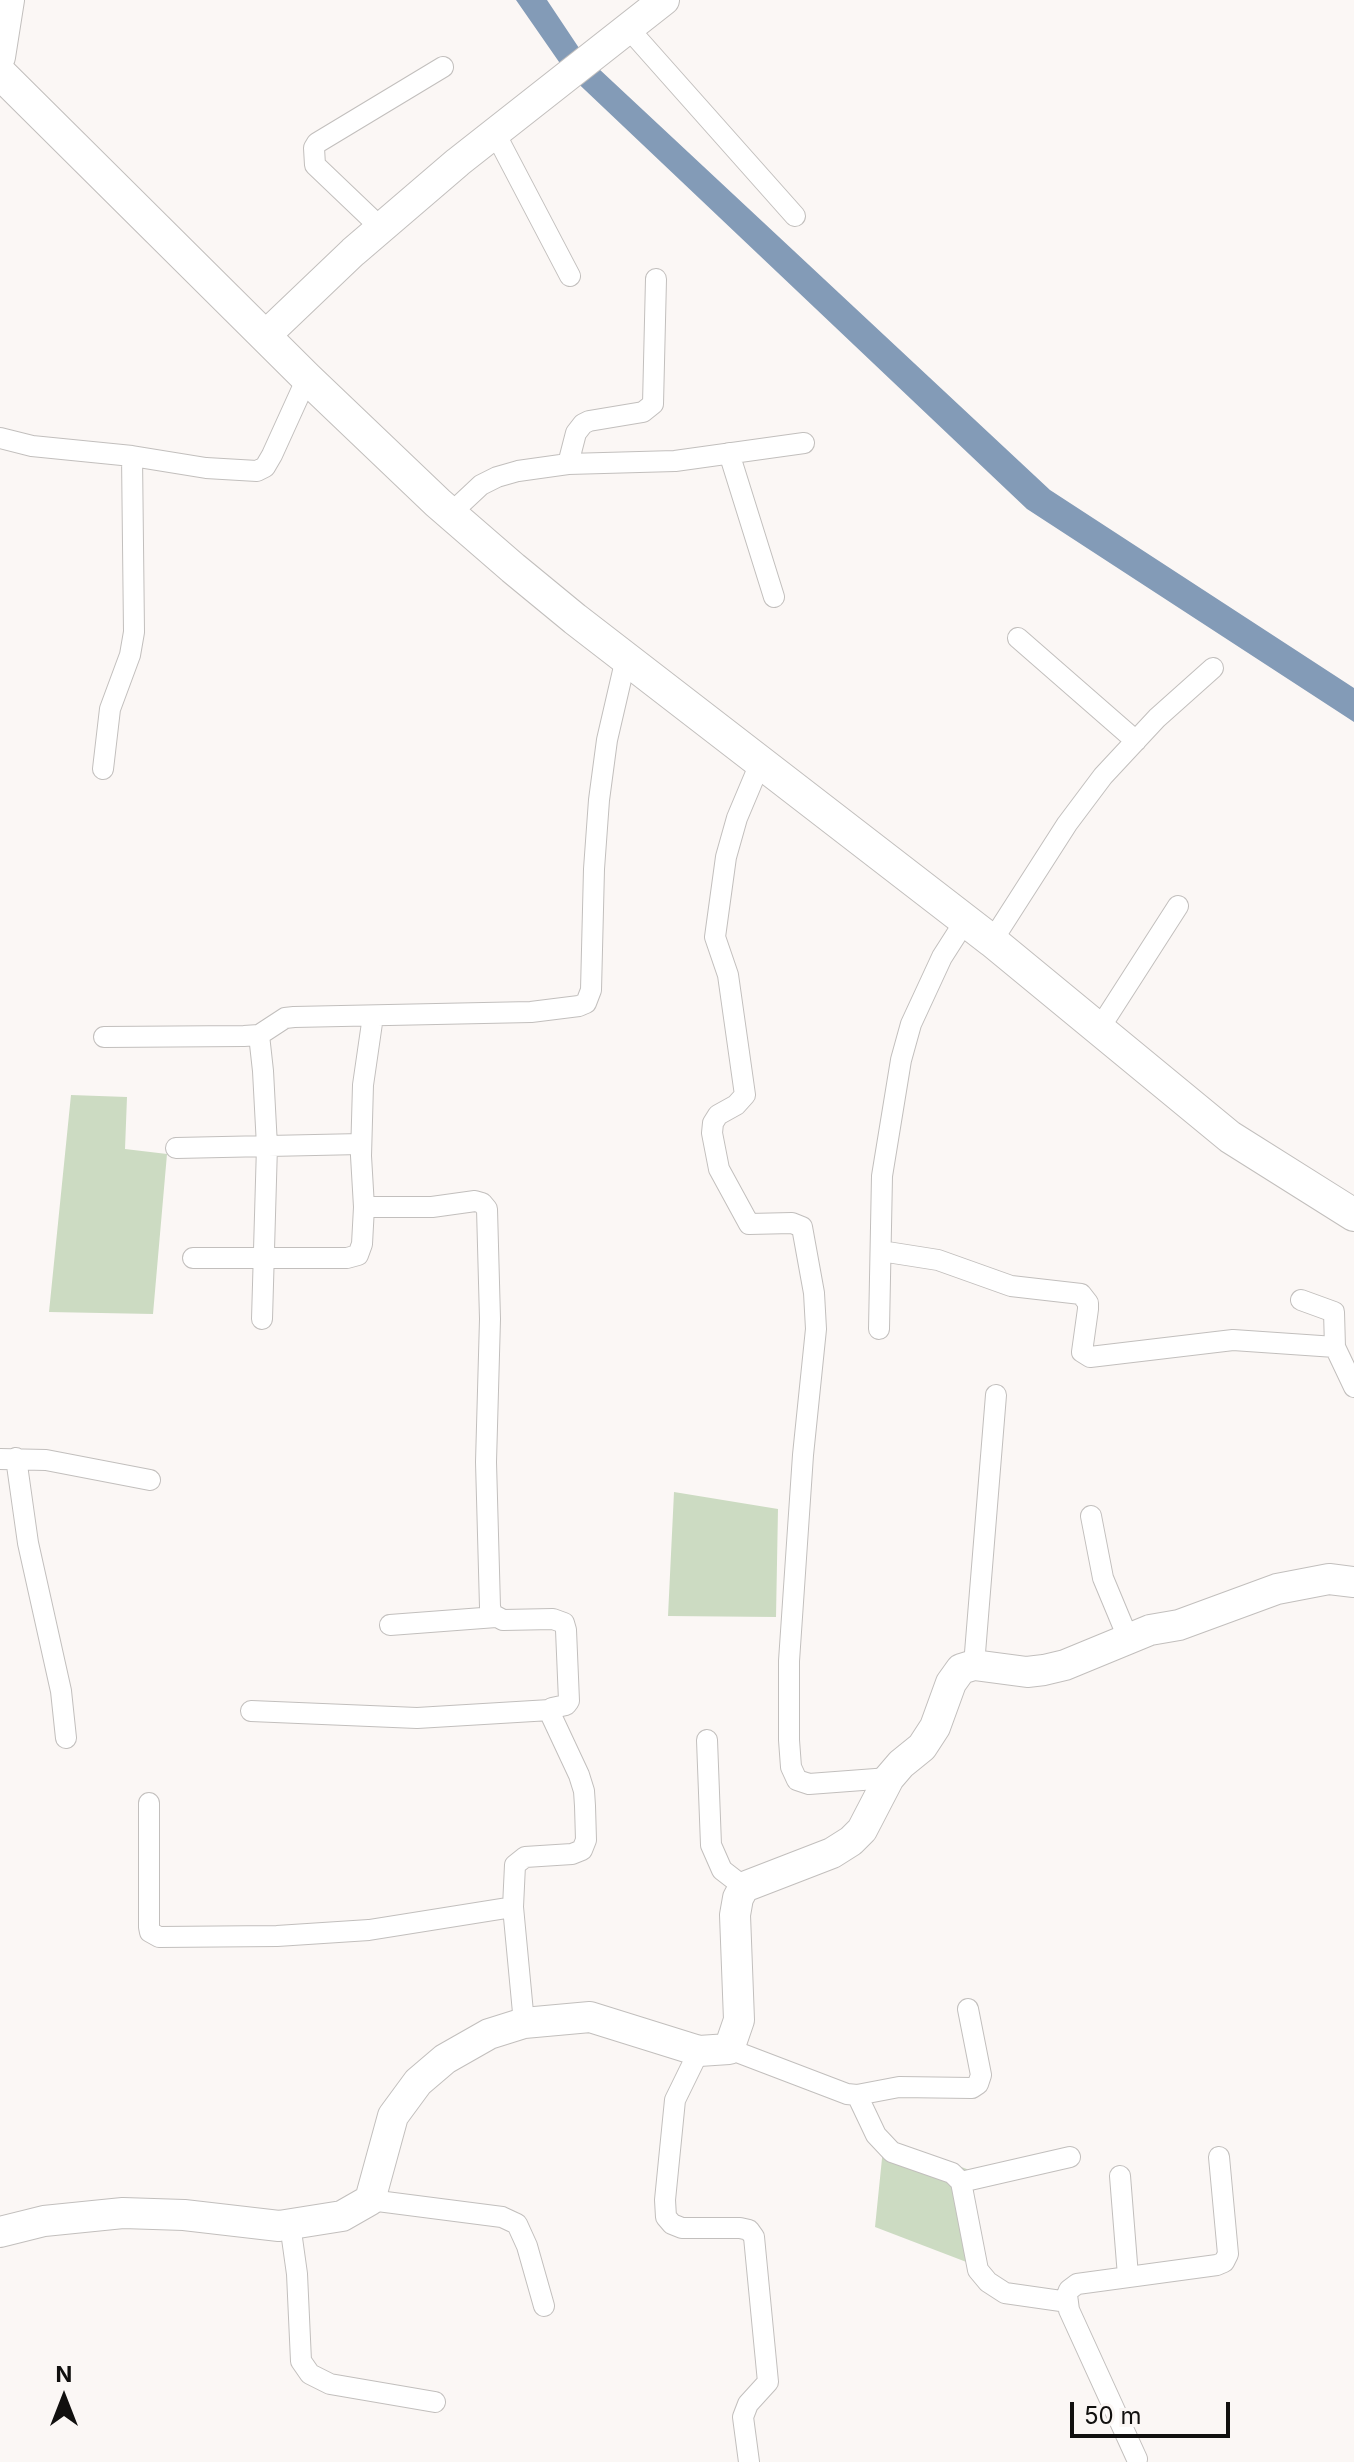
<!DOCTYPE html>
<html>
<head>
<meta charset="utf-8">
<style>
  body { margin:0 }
  #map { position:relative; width:1354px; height:2462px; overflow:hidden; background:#fbf7f5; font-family:Inter,sans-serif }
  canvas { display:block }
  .north { position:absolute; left:24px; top:2358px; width:80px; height:80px; -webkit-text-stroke:6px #fbf7f5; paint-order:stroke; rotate:0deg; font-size:22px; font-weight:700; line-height:32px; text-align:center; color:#11100f }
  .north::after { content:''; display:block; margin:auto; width:28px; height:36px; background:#11100f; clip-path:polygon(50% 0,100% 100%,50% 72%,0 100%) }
  .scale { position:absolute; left:1070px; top:2402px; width:160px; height:36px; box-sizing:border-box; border:4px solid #11100f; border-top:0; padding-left:10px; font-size:24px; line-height:28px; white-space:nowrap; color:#11100f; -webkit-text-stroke:6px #fbf7f5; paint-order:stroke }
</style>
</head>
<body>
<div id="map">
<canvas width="1354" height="2462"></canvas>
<div class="north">N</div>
<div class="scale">50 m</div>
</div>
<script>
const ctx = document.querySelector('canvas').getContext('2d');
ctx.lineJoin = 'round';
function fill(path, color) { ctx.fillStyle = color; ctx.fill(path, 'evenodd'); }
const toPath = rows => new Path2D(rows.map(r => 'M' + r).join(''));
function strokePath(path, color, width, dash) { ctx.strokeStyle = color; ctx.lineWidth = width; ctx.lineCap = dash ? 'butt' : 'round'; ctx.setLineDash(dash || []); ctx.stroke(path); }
fill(toPath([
  [71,1095,127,1097,125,1149,167,1154,153,1314,49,1312],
  [674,1492,778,1509,776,1617,668,1616],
  [884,2139,975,2172,969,2263,875,2227]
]), '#ccdbc2');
fill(toPath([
  [516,0,547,0,583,54,1050,490,1354,688,1354,722,1027,509,566,72]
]), '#839bb7');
const street = toPath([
  [628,28,795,216],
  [495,133,570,276],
  [381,228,315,165,314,148,317,143,443,67],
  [0,438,32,446,132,456,206,468,257,471,265,467,272,455,307,378],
  [729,453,774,597],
  [568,464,576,433,583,424,589,421,643,412,653,404,656,279],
  [450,514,481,485,497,477,518,471,568,464,675,461,804,443],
  [1018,638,1136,741],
  [761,761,737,818,726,857,715,937,728,975,745,1095,736,1105,718,1115,713,1123,712,1133,719,1169,749,1224,792,1223,802,1227,814,1293,816,1329,803,1455,789,1661,789,1740,791,1767,797,1780,809,1784,889,1778],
  [103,769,110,709,130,655,134,632,132,456],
  [992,941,1067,824,1103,776,1157,718,1213,668],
  [1099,1029,1178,906],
  [259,1035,263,1071,267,1146,262,1319],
  [104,1037,244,1036,259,1035,285,1018,294,1017,531,1012,579,1006,586,1003,591,990,594,869,599,800,607,740,626,658],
  [176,1148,361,1144],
  [364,1207,432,1207,475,1201,482,1203,487,1209,490,1319,486,1462,490,1607,492,1614,503,1620,553,1619,564,1623,566,1630,569,1701,566,1705,552,1708,550,1713,579,1775,584,1791,585,1806,586,1840,582,1850,572,1854,525,1857,515,1865,513,1907,524,2023],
  [881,1251,938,1260,1011,1286,1081,1294,1088,1303,1088,1309,1082,1352,1090,1357,1233,1340,1335,1347],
  [193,1258,347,1258,358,1255,362,1244,364,1207,361,1156,363,1085,373,1016],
  [1301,1300,1334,1312,1335,1347,1354,1387],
  [879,1329,882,1176,901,1060,911,1024,942,957,965,921],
  [16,1458,28,1543,61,1691,66,1738],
  [0,1459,46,1460,150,1480],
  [1091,1516,1103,1578,1128,1638],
  [390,1625,496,1617],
  [974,1665,996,1395],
  [251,1711,417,1718,550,1710],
  [707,1740,711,1845,722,1870,744,1887],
  [149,1803,149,1927,150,1932,159,1937,277,1936,369,1930,513,1907],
  [729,2049,847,2094,857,2095,899,2087,972,2088,978,2084,981,2075,968,2009],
  [699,2051,675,2100,665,2200,666,2217,672,2224,682,2228,740,2228,749,2230,754,2237,768,2382,748,2404,743,2417,749,2462],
  [857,2095,876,2135,892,2152,952,2173,961,2182,978,2270,988,2282,1005,2293,1068,2302],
  [1120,2176,1128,2276],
  [961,2182,1070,2157],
  [370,2200,502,2217,517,2224,527,2246,544,2306],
  [290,2224,297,2274,301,2361,310,2374,330,2384,435,2402],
  [1137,2459,1069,2310,1067,2295,1069,2290,1077,2284,1217,2265,1224,2262,1228,2254,1219,2157]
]);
const secondary = toPath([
  [0,57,9,0],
  [266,335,353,252,458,162,664,0],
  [0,2232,44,2221,123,2213,184,2215,279,2226,342,2216,370,2200,393,2116,418,2082,445,2059,489,2034,524,2023,590,2017,699,2051,729,2049,739,2020,735,1915,738,1898,744,1887,832,1853,851,1841,862,1830,889,1778,901,1764,922,1747,935,1727,951,1683,961,1669,974,1665,1027,1672,1044,1670,1065,1665,1150,1630,1179,1625,1277,1589,1329,1579,1354,1582]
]);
const primary = toPath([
  [0,73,307,378,438,503,513,568,575,619,992,941,1230,1137,1354,1215]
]);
strokePath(street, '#c2bfbd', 22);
strokePath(secondary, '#c2bfbd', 32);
strokePath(primary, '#c2bfbd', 34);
strokePath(street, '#fff', 20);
strokePath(secondary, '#fff', 30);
strokePath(primary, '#fff', 32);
</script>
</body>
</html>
